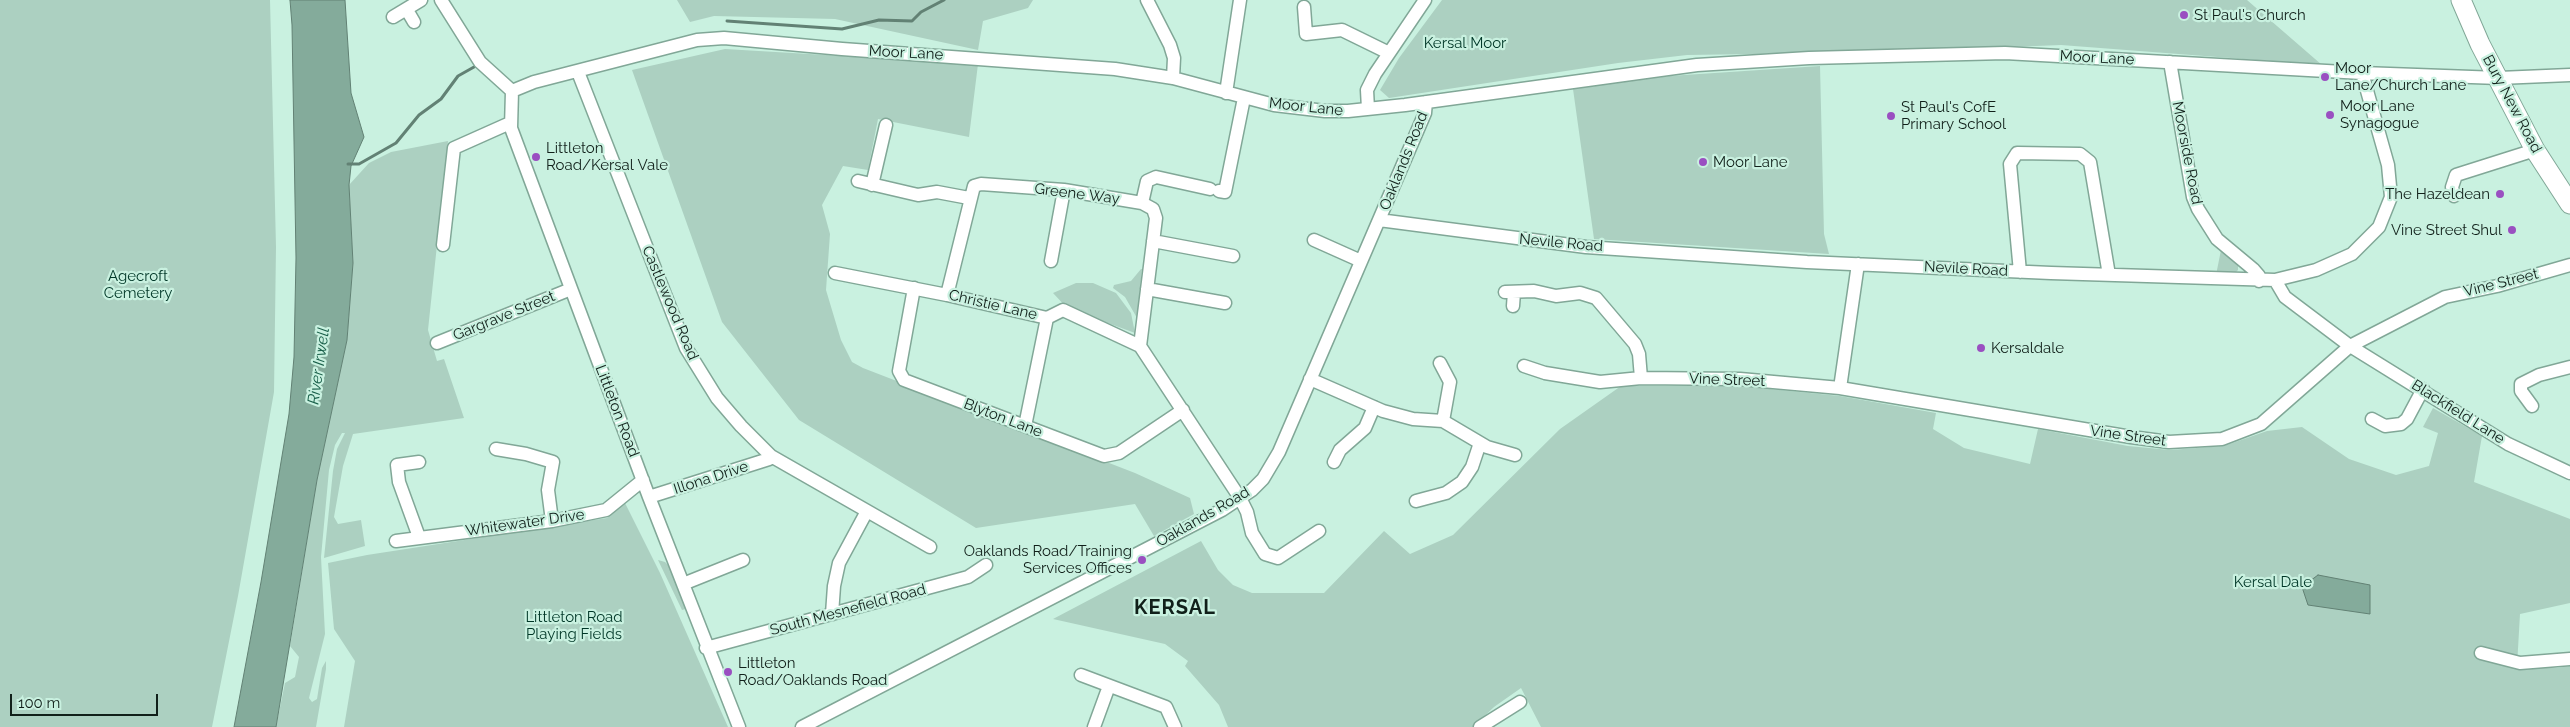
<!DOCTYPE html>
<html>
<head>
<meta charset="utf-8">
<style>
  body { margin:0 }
  #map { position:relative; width:2570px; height:727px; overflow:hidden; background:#c9f1e0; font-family:Raleway,sans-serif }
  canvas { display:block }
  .scale { position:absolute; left:10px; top:694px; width:148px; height:22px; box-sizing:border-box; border:2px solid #11201a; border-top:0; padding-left:6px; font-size:15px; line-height:18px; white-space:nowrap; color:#11201a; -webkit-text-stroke:4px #c9f1e0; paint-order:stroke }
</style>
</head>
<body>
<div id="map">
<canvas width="2570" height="727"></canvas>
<div class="scale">100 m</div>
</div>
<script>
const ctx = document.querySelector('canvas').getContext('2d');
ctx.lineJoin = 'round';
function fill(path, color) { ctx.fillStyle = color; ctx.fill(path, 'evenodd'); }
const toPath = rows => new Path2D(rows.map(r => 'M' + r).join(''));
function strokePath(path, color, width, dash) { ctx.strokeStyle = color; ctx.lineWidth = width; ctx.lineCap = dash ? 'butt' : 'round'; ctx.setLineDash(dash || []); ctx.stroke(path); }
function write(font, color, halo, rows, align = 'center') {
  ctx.font = font + ' Raleway,sans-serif'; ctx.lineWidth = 4.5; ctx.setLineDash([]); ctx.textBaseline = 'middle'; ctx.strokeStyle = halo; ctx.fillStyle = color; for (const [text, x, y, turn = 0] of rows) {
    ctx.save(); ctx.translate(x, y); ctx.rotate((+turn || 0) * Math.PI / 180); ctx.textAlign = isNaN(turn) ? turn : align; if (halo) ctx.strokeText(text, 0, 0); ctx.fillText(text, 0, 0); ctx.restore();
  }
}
fill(toPath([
  [0,0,270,0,276,247,274,392,238,596,212,727,0,727],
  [677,0,1033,0,1028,8,983,21,978,50,835,19,714,16,690,22],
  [1442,0,2247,0,2322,65,2061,45,1888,52,1687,55,1618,63,1389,98,1380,90,1399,58],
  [725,49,978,64,969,137,878,119,868,170,843,166,822,205,830,234,826,290,841,340,852,362,863,368,1135,473,1190,498,1194,514,1154,536,1135,504,976,528,799,420,722,322,632,70],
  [1820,66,1824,234,1829,254,1594,239,1573,89,1669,76],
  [448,141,428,330,437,361,444,359,464,418,353,434,343,466,334,517,338,524,361,520,365,546,324,558,333,471,337,449,345,433,342,433,335,445,329,470,321,557,325,634,309,698,312,702,317,699,322,668,326,661,326,669,316,727,276,727,285,683,295,677,299,657,290,646,317,480,347,340,353,263,349,185,369,163,391,152],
  [2221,250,2238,263,2238,270,2233,275,2216,275],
  [1141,269,1142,269,1137,318,1125,297,1113,288,1114,285,1131,281],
  [1076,283,1093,283,1116,293,1131,313,1135,333,1067,308,1053,293],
  [1621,386,1739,386,1840,396,1936,413,1933,429,1964,448,2030,464,2038,429,2128,446,2170,450,2224,446,2267,431,2302,427,2349,459,2396,475,2429,466,2438,433,2423,427,2433,408,2482,436,2474,482,2570,519,2570,603,2520,614,2517,666,2557,668,2570,666,2570,727,1541,727,1521,688,1494,707,1473,727,1228,727,1219,705,1185,666,1188,661,1165,644,1053,619,1201,541,1218,570,1233,585,1252,593,1324,593,1384,531,1410,554,1453,535,1560,429],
  [625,503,660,573,728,727,344,727,355,661,334,629,328,563,367,555,607,518],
  [658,560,665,562,669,566,686,609,682,610]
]), '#acd0c1');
const water = toPath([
  [290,0,345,0,351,93,364,137,351,166,349,185,353,263,347,340,317,480,276,727,234,727,261,582,289,414,294,357,296,258,292,25,290,0],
  [2318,575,2370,585,2370,614,2308,605,2302,587,2318,575]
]);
fill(water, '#84ab9b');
strokePath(water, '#628174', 1);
strokePath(toPath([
  [727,21,842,29,879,20,912,21,921,12,944,0],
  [348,164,359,164,396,143,419,115,441,99,458,76,474,67]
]), '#628174', 3);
const minor = toPath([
  [441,0,480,62,512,91],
  [1147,0,1170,45,1174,58,1173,78],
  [1304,7,1306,34,1342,30,1389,53],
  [407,10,414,22],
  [393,17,421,0],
  [2170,62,2193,197,2198,209,2217,239,2253,269,2259,276,2259,281],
  [578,72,686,348,717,398,741,426,771,456,930,547],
  [512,91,534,82,697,40,724,38,842,49,1115,69,1173,78,1274,105,1325,111,1348,111,1405,105,1697,65,1809,58,2005,53,2362,73,2499,78,2570,75],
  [512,91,511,128,649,497,739,727],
  [1226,93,1240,0],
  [1368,109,1367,90,1375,74,1425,0],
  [858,181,918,195,937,192,969,198],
  [872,185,886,125],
  [1219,191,1225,192,1244,98],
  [2454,196,2452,187,2456,175,2535,150],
  [1142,203,1147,181,1156,177,1210,189],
  [1379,220,1586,247,1807,262,2051,273,2275,280,2316,270,2352,254,2379,227,2391,197,2388,165,2362,73],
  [1314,240,1361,261],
  [1153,241,1233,256],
  [443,245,454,148,510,123],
  [1051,261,1064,190],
  [2020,272,2010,164,2017,153,2080,154,2090,162,2109,275],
  [835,273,947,295,1047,318,1063,310,1140,346,1240,498,1247,512,1252,533,1265,554,1278,558,1319,531],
  [2275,280,2285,297,2350,346,2508,444,2570,473],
  [914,288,899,371,904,380,1104,456,1119,453,1183,410],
  [1147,289,1225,303],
  [1505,292,1534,291,1556,296,1580,293,1596,298,1635,344,1639,354,1641,378],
  [947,295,974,186,981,184,1064,190,1142,203,1153,209,1156,218,1140,346],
  [1513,306,1514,292],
  [437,343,571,289],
  [1440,363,1450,382,1443,421],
  [1524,366,1545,373,1600,382,1641,378,1740,379,1840,388,2131,437,2169,442,2222,439,2261,424,2350,346,2445,297,2497,286,2570,265],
  [1310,379,1383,411,1413,419,1443,421,1487,447,1515,455],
  [1840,388,1858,264],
  [2532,406,2521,391,2521,384,2539,375,2570,367],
  [2372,419,2385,426,2401,424,2407,419,2423,389],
  [1025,426,1047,318],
  [496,449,526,454,553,462,548,490,552,521],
  [419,462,397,465,399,482,419,537],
  [1334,462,1340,450,1365,428,1374,407],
  [649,497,769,459,771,456],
  [1416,501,1446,493,1462,482,1472,467,1480,443],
  [396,541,552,521,606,510,643,480],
  [683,584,743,560],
  [832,614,834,586,839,563,867,511],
  [706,648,968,577,986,565],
  [2481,653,2520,663,2570,659],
  [1081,675,1166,707,1175,727],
  [802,727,1222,510,1252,490,1263,479,1279,452,1425,113,1426,102],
  [1094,727,1109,686],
  [1480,727,1520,702]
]);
const highway = toPath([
  [2461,0,2480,44,2535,150,2570,204]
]);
strokePath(minor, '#81a797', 15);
strokePath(highway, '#81a797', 21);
strokePath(minor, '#fff', 12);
strokePath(highway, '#fff', 19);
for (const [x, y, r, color] of [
  [2184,15,5,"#9a4fc1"],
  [2325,77,5,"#9a4fc1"],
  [2330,115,5,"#9a4fc1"],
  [1891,116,5,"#9a4fc1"],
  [536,157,5,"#9a4fc1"],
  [1703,162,5,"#9a4fc1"],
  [2500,194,5,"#9a4fc1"],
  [2512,230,5,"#9a4fc1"],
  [1981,348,5,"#9a4fc1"],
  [1142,560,5,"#9a4fc1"],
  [728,672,5,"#9a4fc1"]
]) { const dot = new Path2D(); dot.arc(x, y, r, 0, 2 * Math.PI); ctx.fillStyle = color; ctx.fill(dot); strokePath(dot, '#c9f1e0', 2); }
write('15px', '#11201a', '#c9f1e0', [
  ["St Paul's Church",2194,15],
  ["Moor",2335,68],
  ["Lane/Church Lane",2335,85],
  ["Moor Lane",2340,106],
  ["Synagogue",2340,123],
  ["St Paul's CofE",1901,107],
  ["Primary School",1901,124],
  ["Littleton",546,148],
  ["Road/Kersal Vale",546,165],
  ["Moor Lane",1713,162],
  ["The Hazeldean",2490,194,"right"],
  ["Vine Street Shul",2502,230,"right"],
  ["Kersaldale",1991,348],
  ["Oaklands Road/Training",1132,551,"right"],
  ["Services Offices",1132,568,"right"],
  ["Littleton",738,663],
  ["Road/Oaklands Road",738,680]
], 'left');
write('15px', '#003727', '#c9f1e0', [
  ["Kersal Moor",1465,43],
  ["Agecroft",138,276],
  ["Cemetery",138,293],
  ["Kersal Dale",2273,582],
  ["Littleton Road",574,617],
  ["Playing Fields",574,634]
]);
write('15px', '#11201a', '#c9f1e0', [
  ["Moor Lane",906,53,3],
  ["Moor Lane",2097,58,3],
  ["Bury New Road",2512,104,62],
  ["Moor Lane",1306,107,6],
  ["Moorside Road",2187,153,79],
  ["Oaklands Road",1404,161,-68],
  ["Greene Way",1077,194,7],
  ["Nevile Road",1561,243,5],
  ["Nevile Road",1966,269,3],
  ["Vine Street",2501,283,-14],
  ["Castlewood Road",670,303,67],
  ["Christie Lane",993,305,13],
  ["Gargrave Street",504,316,-22],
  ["Vine Street",1727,380,2],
  ["Littleton Road",617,411,69],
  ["Blackfield Lane",2458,412,32],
  ["Blyton Lane",1003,418,21],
  ["Vine Street",2128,436,8],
  ["Illona Drive",711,478,-18],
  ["Oaklands Road",1203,517,-30],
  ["Whitewater Drive",525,523,-8],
  ["South Mesnefield Road",848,610,-15]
]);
write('italic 16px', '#195f49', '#c9f1e0', [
  ["River Irwell",319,366,-82]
]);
ctx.letterSpacing = '1px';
write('bold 20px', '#11201a', '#c9f1e0', [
  ["KERSAL",1175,608]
]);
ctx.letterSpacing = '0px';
</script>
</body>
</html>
